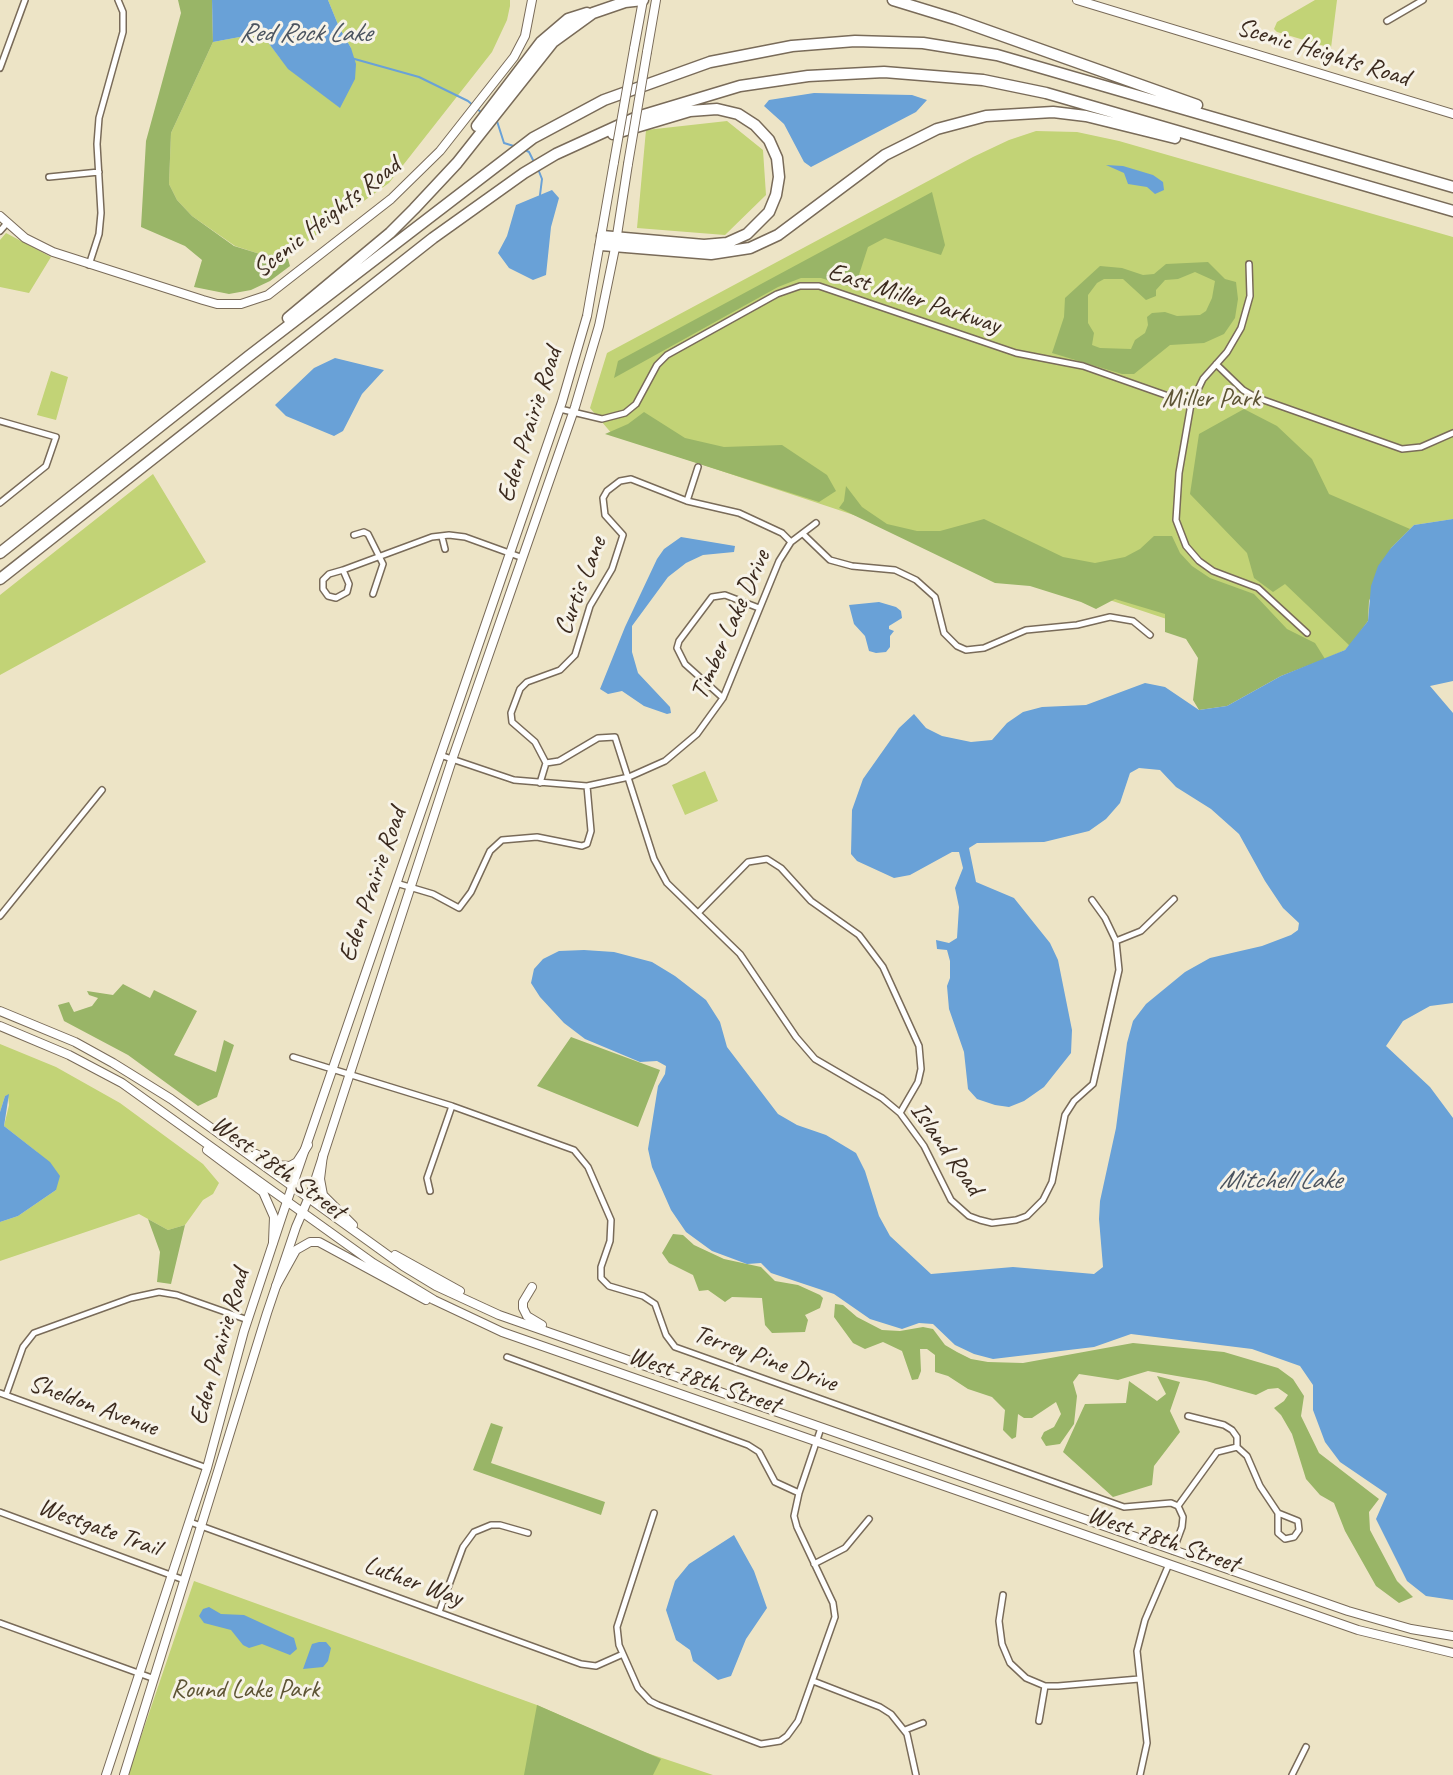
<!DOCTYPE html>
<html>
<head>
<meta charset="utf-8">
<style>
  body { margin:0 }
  canvas { display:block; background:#ede4c6 }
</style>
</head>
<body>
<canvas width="1453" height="1775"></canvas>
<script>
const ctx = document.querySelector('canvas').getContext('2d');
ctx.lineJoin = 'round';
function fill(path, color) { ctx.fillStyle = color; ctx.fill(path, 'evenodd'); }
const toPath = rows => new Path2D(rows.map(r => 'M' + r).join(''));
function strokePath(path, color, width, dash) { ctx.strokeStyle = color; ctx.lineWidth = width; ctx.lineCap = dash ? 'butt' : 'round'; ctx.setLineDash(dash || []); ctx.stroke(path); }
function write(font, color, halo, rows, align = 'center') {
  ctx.font = font + ' Caveat,sans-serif'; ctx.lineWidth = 6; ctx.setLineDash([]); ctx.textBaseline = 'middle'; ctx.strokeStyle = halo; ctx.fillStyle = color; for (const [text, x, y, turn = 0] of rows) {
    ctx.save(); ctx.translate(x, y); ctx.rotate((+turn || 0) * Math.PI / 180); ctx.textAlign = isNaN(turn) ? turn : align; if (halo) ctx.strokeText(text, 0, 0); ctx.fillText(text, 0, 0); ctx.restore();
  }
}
fill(toPath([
  [328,0,510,0,510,6,507,20,492,52,389,183,287,256,260,254,235,246,192,216,177,200,169,184,171,133,213,42,261,33,280,58,351,48,339,27],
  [1315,0,1337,0,1331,48,1277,32,1274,29,1277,22],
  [727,121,763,150,766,195,725,235,637,228,646,130],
  [1036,131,1077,132,1119,141,1453,237,1453,519,1414,525,1391,548,1378,566,1360,633,1345,650,1325,659,1287,659,613,435,590,408,607,353,973,157,1009,140],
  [6,233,51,257,29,293,0,287,0,240],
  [51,371,68,377,56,420,37,415],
  [153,474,206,562,0,675,0,595],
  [705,771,718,801,685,815,672,785],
  [0,1044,56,1067,120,1103,203,1164,219,1183,213,1194,203,1200,185,1225,168,1230,139,1214,0,1261,0,1222,18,1216,56,1190,37,1152,4,1126,9,1105,8,1095,5,1096,0,1112],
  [194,1581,537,1705,638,1750,713,1775,128,1775]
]), '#c2d376');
fill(toPath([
  [178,0,212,0,213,42,171,133,169,184,177,200,192,216,234,246,260,254,287,256,290,266,270,281,251,290,229,294,194,287,202,260,185,246,141,227,146,141,181,13],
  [932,192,945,245,941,255,885,238,868,247,856,284,846,286,821,278,801,278,778,287,614,378,618,361],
  [1208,262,1225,279,1236,282,1238,299,1235,318,1224,334,1204,343,1170,345,1134,374,1122,374,1052,353,1064,317,1065,298,1100,266,1122,268,1143,275,1154,274,1166,264],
  [1195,272,1215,281,1212,298,1206,311,1200,315,1177,316,1165,312,1152,313,1147,317,1148,325,1145,333,1135,340,1131,349,1100,348,1092,345,1094,333,1088,323,1088,295,1097,283,1104,279,1123,279,1146,300,1156,296,1156,290,1165,280,1178,279],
  [1244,409,1277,426,1312,459,1329,494,1410,529,1391,548,1369,601,1368,621,1350,646,1285,584,1273,592,1254,578,1247,553,1190,494,1199,434],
  [644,412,685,438,724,447,782,445,827,475,836,491,819,502,605,434,628,424],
  [846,486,862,507,887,524,917,531,940,531,984,519,1063,557,1095,563,1125,557,1140,549,1154,536,1172,536,1180,553,1192,566,1210,578,1254,594,1287,629,1315,643,1325,659,1281,676,1227,706,1199,710,1193,700,1198,658,1186,639,1165,632,1165,614,1115,599,1096,609,1081,602,1030,586,995,583,839,508,844,501],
  [123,984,150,998,154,990,197,1011,174,1055,216,1072,224,1040,234,1045,217,1097,198,1106,128,1055,64,1021,58,1005,69,1002,74,1012,92,1006,98,998,89,995,87,991,113,995],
  [571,1037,660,1070,638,1127,537,1086],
  [148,1219,168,1230,185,1225,171,1284,157,1282,160,1252],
  [673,1234,683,1235,694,1245,724,1259,761,1267,775,1281,798,1285,820,1295,823,1298,820,1308,805,1315,808,1320,805,1332,772,1333,765,1325,762,1298,732,1297,725,1302,708,1290,699,1291,693,1275,669,1263,662,1253],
  [835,1304,843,1305,857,1317,882,1330,900,1331,923,1327,933,1329,945,1345,957,1352,971,1359,988,1362,1023,1363,1133,1343,1224,1352,1278,1368,1293,1379,1304,1396,1301,1416,1319,1453,1379,1499,1369,1512,1370,1530,1397,1581,1413,1597,1399,1603,1376,1586,1345,1531,1334,1503,1320,1495,1306,1479,1292,1434,1281,1415,1274,1408,1284,1401,1288,1395,1278,1388,1268,1389,1256,1395,1206,1381,1148,1371,1118,1380,1079,1374,1073,1382,1077,1396,1074,1424,1060,1444,1046,1446,1041,1438,1044,1432,1054,1427,1061,1414,1056,1402,1032,1418,1024,1418,1018,1414,1016,1437,1012,1439,1003,1430,1005,1410,992,1397,968,1389,948,1376,935,1372,935,1355,927,1349,920,1349,921,1371,918,1379,912,1380,902,1351,883,1342,865,1349,853,1343,834,1317],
  [1157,1376,1180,1382,1170,1411,1180,1432,1154,1466,1152,1485,1113,1497,1063,1452,1085,1404,1126,1403,1129,1381,1157,1401,1166,1394],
  [491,1423,503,1427,491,1463,605,1502,601,1515,473,1470],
  [537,1705,661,1759,653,1775,524,1775]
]), '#99b567');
fill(toPath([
  [212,0,328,0,339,27,351,48,356,64,355,79,340,108,288,69,261,33,213,42],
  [814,93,912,95,927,100,916,112,811,167,804,162,784,124,764,106,769,100],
  [1106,165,1123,166,1153,175,1163,182,1164,190,1155,194,1147,187,1128,184,1124,173],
  [552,190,559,198,551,227,546,275,533,280,509,268,498,253,507,236,516,205],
  [335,358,384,370,362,394,343,431,334,436,286,416,275,405,314,368],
  [1453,519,1453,681,1430,686,1453,713,1453,1003,1430,1006,1403,1021,1386,1046,1430,1087,1453,1118,1453,1600,1426,1596,1407,1581,1376,1519,1387,1494,1340,1462,1325,1442,1313,1410,1313,1385,1300,1366,1252,1349,1131,1334,1094,1347,993,1359,974,1354,955,1345,933,1324,919,1323,902,1329,870,1319,834,1294,771,1273,761,1263,747,1264,712,1251,686,1232,671,1210,652,1167,648,1149,658,1086,665,1074,666,1066,657,1061,640,1062,585,1039,564,1023,540,997,531,983,534,969,543,959,559,951,584,950,614,952,652,962,675,976,706,1000,720,1022,727,1047,778,1114,797,1125,826,1135,856,1153,865,1171,879,1216,890,1236,931,1274,1013,1267,1094,1274,1103,1267,1099,1219,1100,1201,1116,1128,1127,1043,1133,1021,1146,1004,1185,972,1210,958,1262,946,1291,935,1298,930,1299,923,1283,908,1265,881,1239,834,1211,809,1176,787,1160,770,1139,768,1130,773,1120,803,1106,819,1089,831,1044,842,977,843,969,848,976,882,1014,898,1050,943,1058,960,1072,1030,1071,1053,1044,1087,1024,1101,1009,1107,995,1105,977,1099,968,1089,964,1052,949,1009,947,986,950,978,950,961,947,950,937,949,936,940,949,943,957,938,959,907,955,888,963,868,959,852,952,852,910,875,894,878,857,861,851,854,852,810,863,779,899,728,914,714,926,728,942,736,971,742,992,740,1007,723,1023,712,1042,707,1086,705,1145,683,1165,687,1199,710,1227,706,1281,676,1345,650,1368,621,1371,586,1378,566,1391,548,1414,525],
  [681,537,735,546,734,552,703,555,686,563,668,577,632,626,632,652,638,673,670,707,671,713,667,714,644,706,622,691,608,694,600,689,625,627,657,559,664,549],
  [879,602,896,607,901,611,902,618,889,626,889,629,894,631,890,636,890,647,886,652,876,653,869,651,865,636,854,624,849,605],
  [9,1094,4,1126,50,1162,60,1176,56,1190,18,1216,0,1222,0,1112,5,1096],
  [734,1535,754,1571,767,1608,746,1639,731,1676,718,1680,693,1661,690,1650,676,1640,666,1610,675,1581,689,1564],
  [209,1607,221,1614,244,1615,294,1638,297,1649,290,1655,262,1644,249,1648,243,1645,231,1630,204,1623,199,1616,203,1609],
  [319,1642,326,1642,331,1648,328,1661,323,1667,303,1669,312,1644]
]), '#69a1d7');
strokePath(toPath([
  [351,58,419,77,468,101,482,113],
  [496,118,504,143,517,147],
  [525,150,529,152,535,164],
  [538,169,542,179,540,195]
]), '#69a1d7', 2);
const street = toPath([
  [1387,21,1423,0],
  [0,68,25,0],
  [49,177,99,172],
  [0,231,7,223],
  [1249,264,1250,296,1241,328,1227,352,1203,379,1191,404,1179,473,1176,520,1186,546,1199,561,1213,571,1258,588,1307,633],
  [89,265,99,234,101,213,97,144,99,118,123,32,123,12,118,0],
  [1216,364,1243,390,1255,397,1402,449,1421,447,1453,433],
  [560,409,602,419,625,413,636,404,657,365,667,355,777,294,800,286,819,286,1016,353,1083,366,1191,404],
  [0,421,56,437,46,466,0,503],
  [687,501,698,467],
  [803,534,830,560,852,566,895,570,916,580,935,597,944,633,957,646,966,650,984,648,1026,630,1077,625,1110,617,1133,621,1150,635],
  [354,535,364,532,368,534,383,564,373,594],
  [442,537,445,549],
  [343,570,432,537,449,535,465,537,523,558],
  [343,570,349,584,347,592,336,598,328,596,323,589,323,580,329,574,343,570],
  [723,698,685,664,677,648,679,641,712,597,725,595,759,608],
  [440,755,514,780,587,786,629,777,665,761,697,734,723,698,779,561,791,542,816,523],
  [546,763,559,761,598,738,615,737,654,859,667,883,740,954,796,1037,815,1059,882,1098,900,1113,924,1146,951,1200,969,1216,980,1220,992,1223,1016,1220,1027,1216,1043,1200,1052,1182,1065,1115,1074,1101,1093,1084,1119,970,1116,941,1105,918,1092,900],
  [540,783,546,763,535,742,512,722,511,713,520,689,527,682,560,670,575,655,590,606,612,569,623,535,605,515,603,498,607,491,620,481,631,479,687,501,739,513,782,533,791,542],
  [396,883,433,894,459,908,471,892,490,851,502,840,537,837,582,846,587,844,591,831,587,786],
  [698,913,748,862,767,859,781,868,811,901,859,935,883,967,919,1046,921,1069,918,1082,900,1113],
  [0,916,102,790],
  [1116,941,1141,931,1174,899],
  [293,1057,452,1106,574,1150,588,1167,611,1220,610,1241,601,1267,601,1278,609,1286,643,1296,655,1304,666,1335,675,1347,1124,1507,1171,1503,1178,1506,1183,1517,1182,1527,1173,1551],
  [430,1191,427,1178,452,1106],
  [507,1357,748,1445,759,1452,775,1482,799,1493],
  [0,1393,207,1468],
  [6,1395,23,1347,34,1333,131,1298,159,1292,177,1295,248,1320],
  [1188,1416,1224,1425,1232,1430,1237,1437,1237,1447,1247,1456,1260,1486,1278,1513,1278,1533,1285,1539,1294,1537,1299,1530,1298,1521,1278,1513],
  [1178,1506,1217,1452,1237,1447],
  [0,1512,184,1580],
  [654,1513,617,1627,619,1645,638,1688,650,1701,658,1705,740,1736,761,1744,780,1741,787,1736,798,1721,835,1617,833,1603,797,1527,794,1516,799,1493,821,1428],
  [190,1522,581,1664,596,1666,623,1654],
  [814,1564,845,1548,869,1519],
  [1003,1595,999,1621,1002,1644,1010,1663,1026,1678,1045,1686,1058,1686,1139,1679],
  [439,1612,463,1547,474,1532,491,1525,500,1525,528,1533],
  [0,1623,152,1678],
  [813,1681,880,1707,891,1714,907,1734,916,1775],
  [1039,1721,1045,1686],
  [905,1730,923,1723],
  [1140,1775,1147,1743,1137,1651,1145,1620,1169,1564],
  [1292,1775,1306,1747]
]);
const secondary = toPath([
  [1077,0,1453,114],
  [634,49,643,0],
  [647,52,656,0],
  [0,216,25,238,53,252,203,300,217,304,241,304,268,295,391,199,440,151,514,57,525,36,532,0],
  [106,1775,207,1468,244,1331,283,1213,562,402,587,316,614,162],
  [124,1775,267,1313,296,1227,312,1190,452,760,575,407,599,326,615,248,628,164]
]);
const primary = toPath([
  [0,1011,75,1042,113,1063,171,1099,403,1266,436,1286,499,1315,1348,1611,1411,1629,1453,1636],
  [0,1026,69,1055,122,1083,373,1263,434,1300,502,1332,1358,1630,1453,1653],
  [207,1150,263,1192,274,1217,273,1242],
  [256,1154,274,1165,290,1166,297,1162,308,1145],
  [323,1155,320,1179,323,1195,353,1225],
  [395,1255,460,1291],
  [276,1286,296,1250,310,1242,319,1242,426,1300],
  [532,1287,523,1302,523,1308,527,1316,542,1325]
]);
const highway = toPath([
  [893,0,955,19,1197,105],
  [477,126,541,42,568,19,587,13],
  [602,236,704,245,727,243,747,234,769,212,776,195,779,177,777,158,769,140,755,125,738,114,717,109,690,111,613,134],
  [601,245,711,254,750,248,778,235,885,155,937,129,986,116,1053,112,1086,116,1175,138],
  [288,318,390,233,414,209,457,163,553,42,593,13,625,2,643,0],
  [0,553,249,356,533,138,604,100,710,62,792,46,855,41,923,43,997,55,1453,187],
  [0,579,433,238,524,173,556,154,637,117,740,86,808,76,884,72,983,80,1046,93,1453,211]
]);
strokePath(street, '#796b59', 8);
strokePath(secondary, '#796b59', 10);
strokePath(primary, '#796b59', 10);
strokePath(highway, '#796b59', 13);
strokePath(street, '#fff', 5);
strokePath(secondary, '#fff', 8);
strokePath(primary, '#fff', 8);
strokePath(highway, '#fff', 10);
const secondaryBridge = toPath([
  [614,162,634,49],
  [628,164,647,52]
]);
strokePath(secondaryBridge, '#796b59', 10, []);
strokePath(secondaryBridge, '#fff', 8);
write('26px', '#3b2a1e', '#f7f3e8', [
  ["Scenic Heights Road",1323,53,17],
  ["Scenic Heights Road",327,218,-38],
  ["East Miller Parkway",914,299,18],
  ["Eden Prairie Road",530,425,-72],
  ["Curtis Lane",581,586,-69],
  ["Timber Lake Drive",731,625,-66],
  ["Eden Prairie Road",373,885,-71],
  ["Island Road",946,1149,55],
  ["West 78th Street",278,1168,36],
  ["Eden Prairie Road",220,1347,-74],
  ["Terrey Pine Drive",765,1359,20],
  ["West 78th Street",704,1381,19],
  ["Sheldon Avenue",93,1406,20],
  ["Westgate Trail",99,1528,20],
  ["West 78th Street",1163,1540,19],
  ["Luther Way",413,1582,20]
]);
write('26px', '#5d5434', '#f7f3e8', [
  ["Miller Park",1211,399],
  ["Round Lake Park",245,1690]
]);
write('italic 27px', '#4b545f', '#f7f3e8', [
  ["Red Rock Lake",305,34],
  ["Mitchell Lake",1280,1181]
]);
</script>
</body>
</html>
